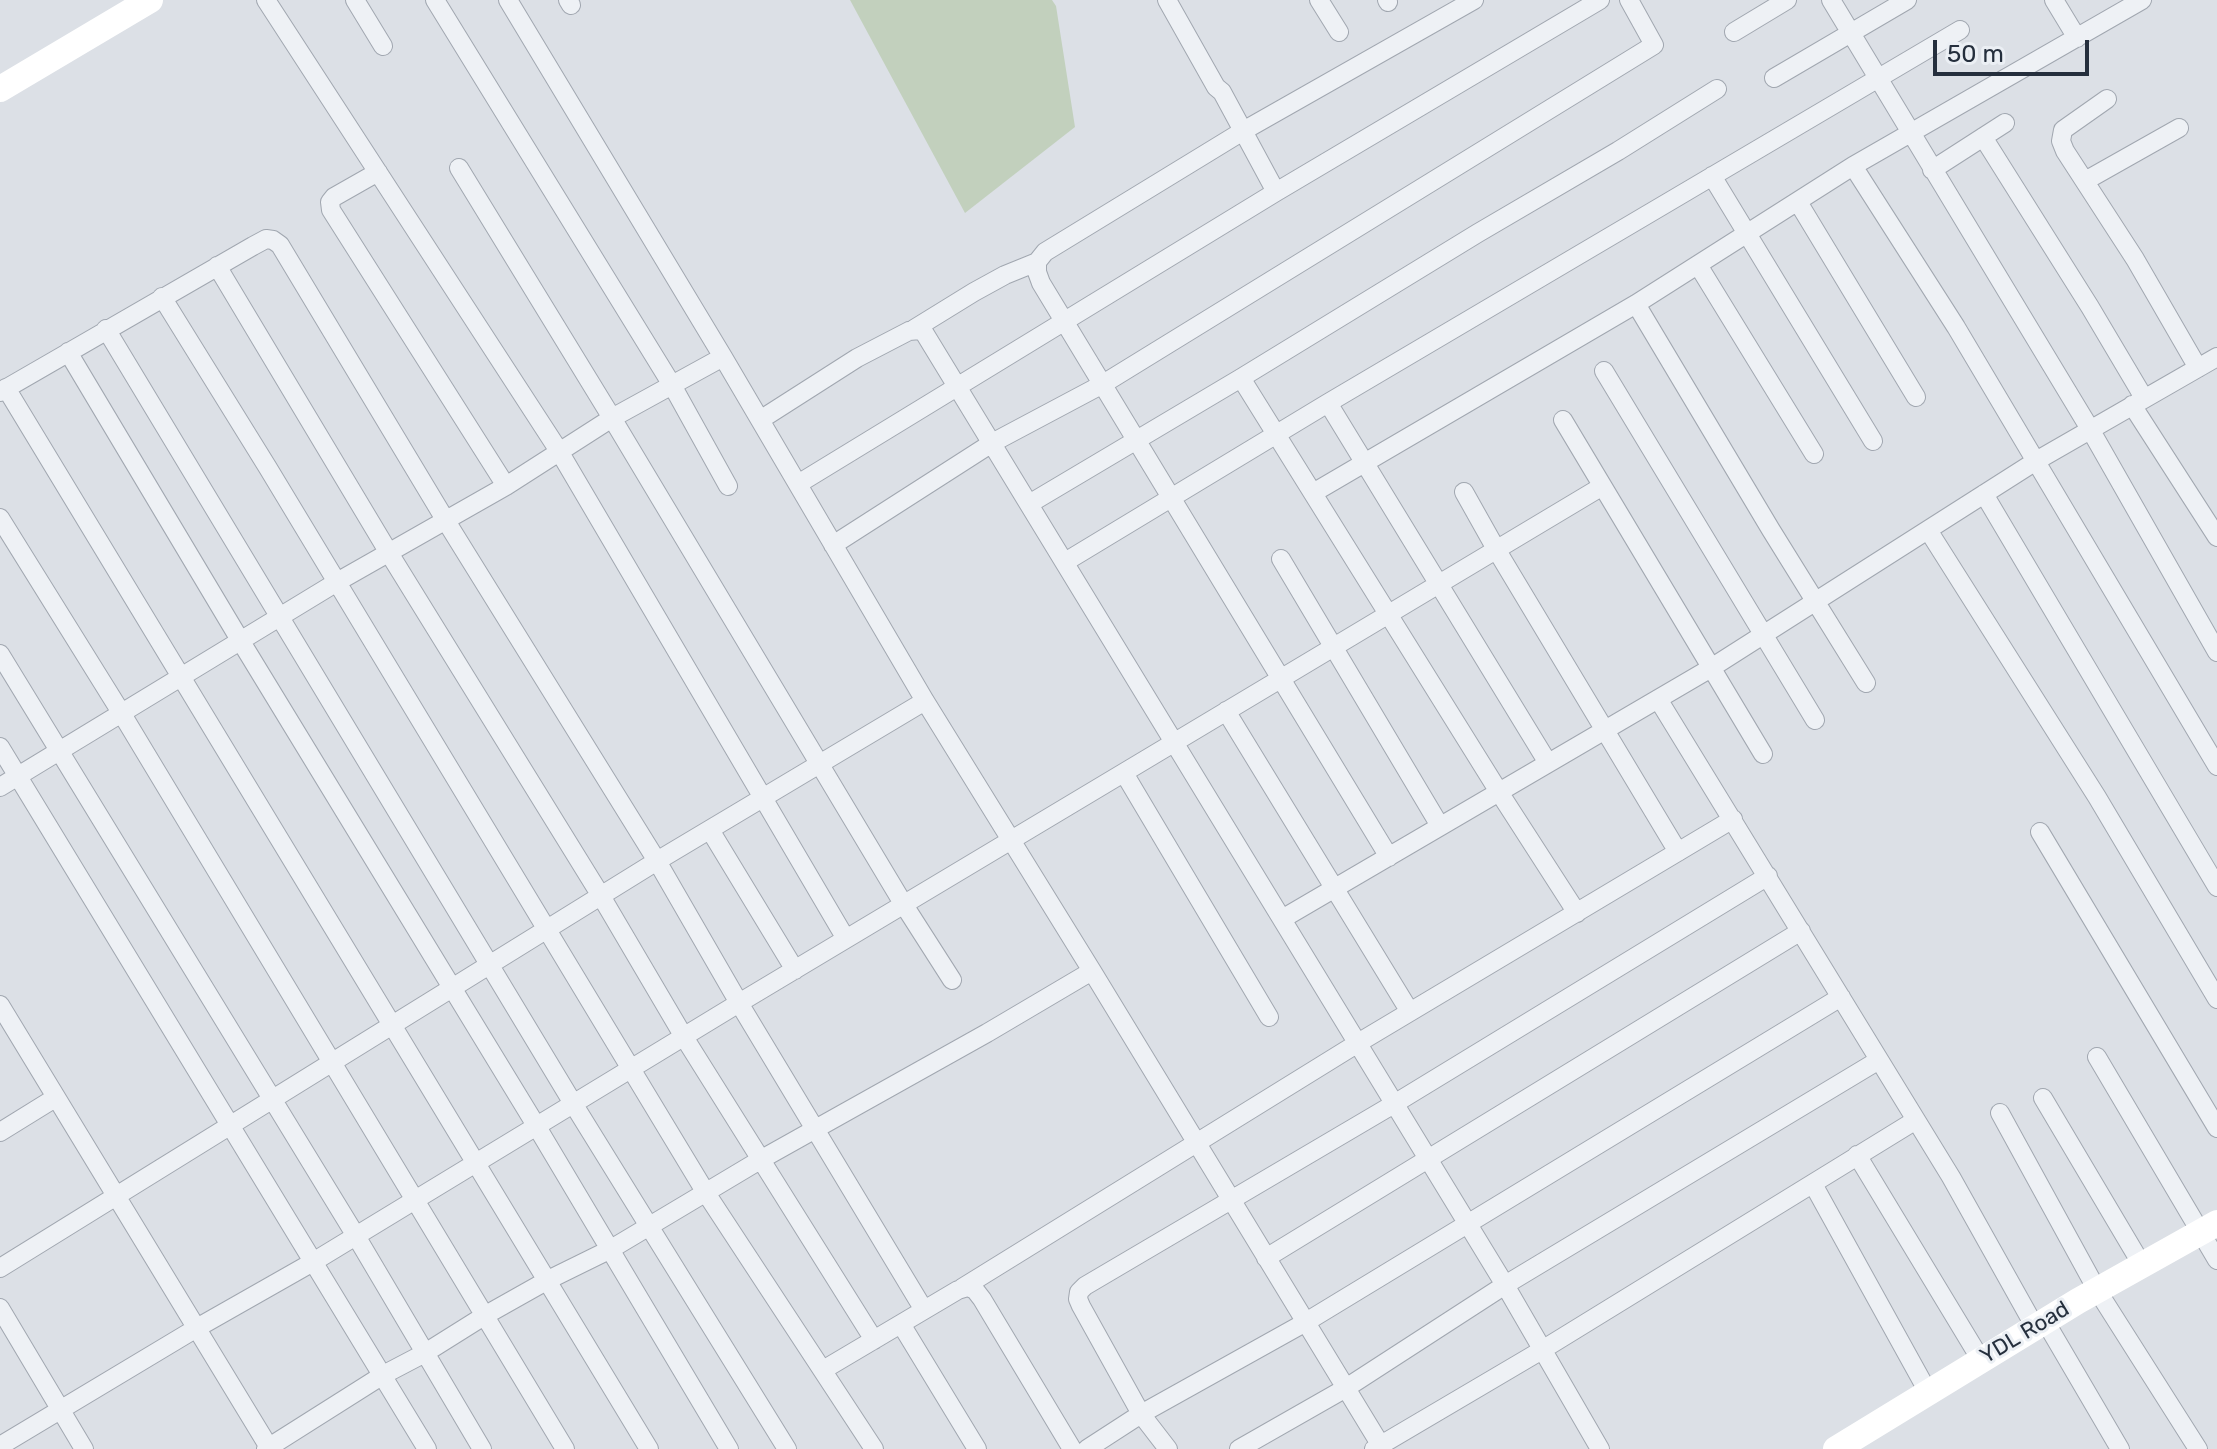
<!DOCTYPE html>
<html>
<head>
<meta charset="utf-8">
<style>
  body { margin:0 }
  #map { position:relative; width:2217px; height:1449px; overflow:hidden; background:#dce0e6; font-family:Rubik,sans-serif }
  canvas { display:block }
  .scale { position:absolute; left:1933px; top:40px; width:156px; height:36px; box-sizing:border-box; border:4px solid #252f3d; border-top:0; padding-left:10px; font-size:24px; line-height:28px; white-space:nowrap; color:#252f3d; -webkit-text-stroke:6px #ebeff4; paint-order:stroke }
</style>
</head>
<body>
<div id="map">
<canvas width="2217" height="1449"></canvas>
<div class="scale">50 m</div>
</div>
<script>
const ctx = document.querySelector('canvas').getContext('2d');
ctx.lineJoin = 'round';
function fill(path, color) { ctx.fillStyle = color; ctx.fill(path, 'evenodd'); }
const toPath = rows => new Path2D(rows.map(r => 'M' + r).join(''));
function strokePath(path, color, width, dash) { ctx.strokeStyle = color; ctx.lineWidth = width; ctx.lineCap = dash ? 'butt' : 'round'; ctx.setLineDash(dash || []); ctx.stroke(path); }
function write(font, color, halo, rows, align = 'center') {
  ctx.font = font + ' Rubik,sans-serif'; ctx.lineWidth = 6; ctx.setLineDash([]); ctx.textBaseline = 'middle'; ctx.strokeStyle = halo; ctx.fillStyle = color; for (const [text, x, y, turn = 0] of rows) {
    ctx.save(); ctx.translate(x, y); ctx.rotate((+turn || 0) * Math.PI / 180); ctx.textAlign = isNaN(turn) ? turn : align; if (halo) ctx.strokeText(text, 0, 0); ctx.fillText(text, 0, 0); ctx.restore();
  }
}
fill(toPath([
  [850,0,1052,0,1056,6,1075,127,965,213]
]), '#c2d0bd');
const street = toPath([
  [266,0,559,451,846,939],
  [355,0,383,46],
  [435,0,672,385,728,486],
  [508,0,723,357,925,701,1092,971,1383,1449],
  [568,0,571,5],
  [1167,0,1216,87,1222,92,1276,192],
  [1319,0,1339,32],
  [1387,0,1388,2],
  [1831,0,2090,429,2217,652],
  [2054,0,2077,38],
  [1734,32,1787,0],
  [1774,78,1907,0],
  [2107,99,2063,130,2061,141,2065,151,2135,259,2198,368],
  [1983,137,2090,307,2144,398],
  [1853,166,1956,327,2217,766],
  [459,168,612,418,904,905,952,980],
  [1932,170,2005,123],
  [378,172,334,197,330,202,331,210,506,486],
  [1712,176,1873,441],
  [2085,181,2179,128],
  [1798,202,1916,397],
  [1698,265,1814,454],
  [217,266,389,553,601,896,684,1037,874,1340],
  [162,297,268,468,706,1193,874,1449],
  [1636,304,1771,530,1866,683],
  [106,329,574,1105,787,1449],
  [914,329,974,292,1005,275,1037,262],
  [68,352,240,640,537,1127,729,1449],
  [1604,371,1815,720],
  [1241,378,1499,792,1577,913],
  [6,388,649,1449],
  [0,392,253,246,266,239,273,240,280,245,446,521,657,861,739,1003,924,1310],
  [1328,403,1548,763],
  [2132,405,2217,537],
  [760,420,857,358,909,331,920,330,925,334,1505,1285,1600,1449],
  [1563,420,1763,754],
  [798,484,1276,192,1600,0],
  [1464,492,1496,549,1678,852],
  [1313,493,1636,304,1853,166,2142,0],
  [1984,494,2217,887],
  [1029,504,1241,378,1478,233,1618,151,1717,89],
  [0,518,122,714,565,1449],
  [1928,530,2097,797,2217,999],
  [833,545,992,443,1103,384,1654,45,1629,0],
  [1281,559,1440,826],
  [1065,562,1328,403,1960,30],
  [0,654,356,1236,482,1449],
  [1658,699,1951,1177,2035,1327],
  [1226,711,1410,1012],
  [0,747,427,1449],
  [1124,773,1269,1017],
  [0,787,337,582,506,486,612,418,723,357],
  [710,830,795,970],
  [2040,832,2217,1128],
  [1389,857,1041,283,1037,272,1037,262,1045,252,1243,131,1474,0],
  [1282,919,1711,668,2036,461,2217,357],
  [0,1005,270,1449],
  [2097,1057,2217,1260],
  [2043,1098,2142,1265],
  [2000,1113,2097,1290,2198,1449],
  [0,1132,55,1098],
  [1857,1155,1981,1360],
  [1813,1184,1928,1392],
  [1266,1258,1801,931],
  [0,1268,657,861,925,701],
  [962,1288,1358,1043,1733,819],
  [0,1308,84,1449],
  [2045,1321,2120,1449],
  [901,1324,977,1449],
  [823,1370,958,1290,968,1287,975,1290,982,1299,1072,1449],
  [0,1446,195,1329,313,1262,739,1003,1601,487],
  [266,1449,383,1375,425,1353,484,1316,548,1280,611,1249,760,1160,987,1033,1092,971],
  [1087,1449,1141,1414,1306,1322,1841,997],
  [1168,1449,1141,1414,1081,1306,1078,1299,1079,1292,1085,1286,1394,1104,1768,876],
  [1239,1449,1346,1388,1505,1285,1879,1060],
  [1374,1449,1542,1350,1916,1120]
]);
strokePath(street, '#a1a7b0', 20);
strokePath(street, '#eef1f5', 18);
strokePath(toPath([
  [0,89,150,0],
  [1836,1449,2078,1301,2217,1223]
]), '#fff', 26);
write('22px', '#252f3d', '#ebeff4', [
  ["YDL Road",2025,1333,-31]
]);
</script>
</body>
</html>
